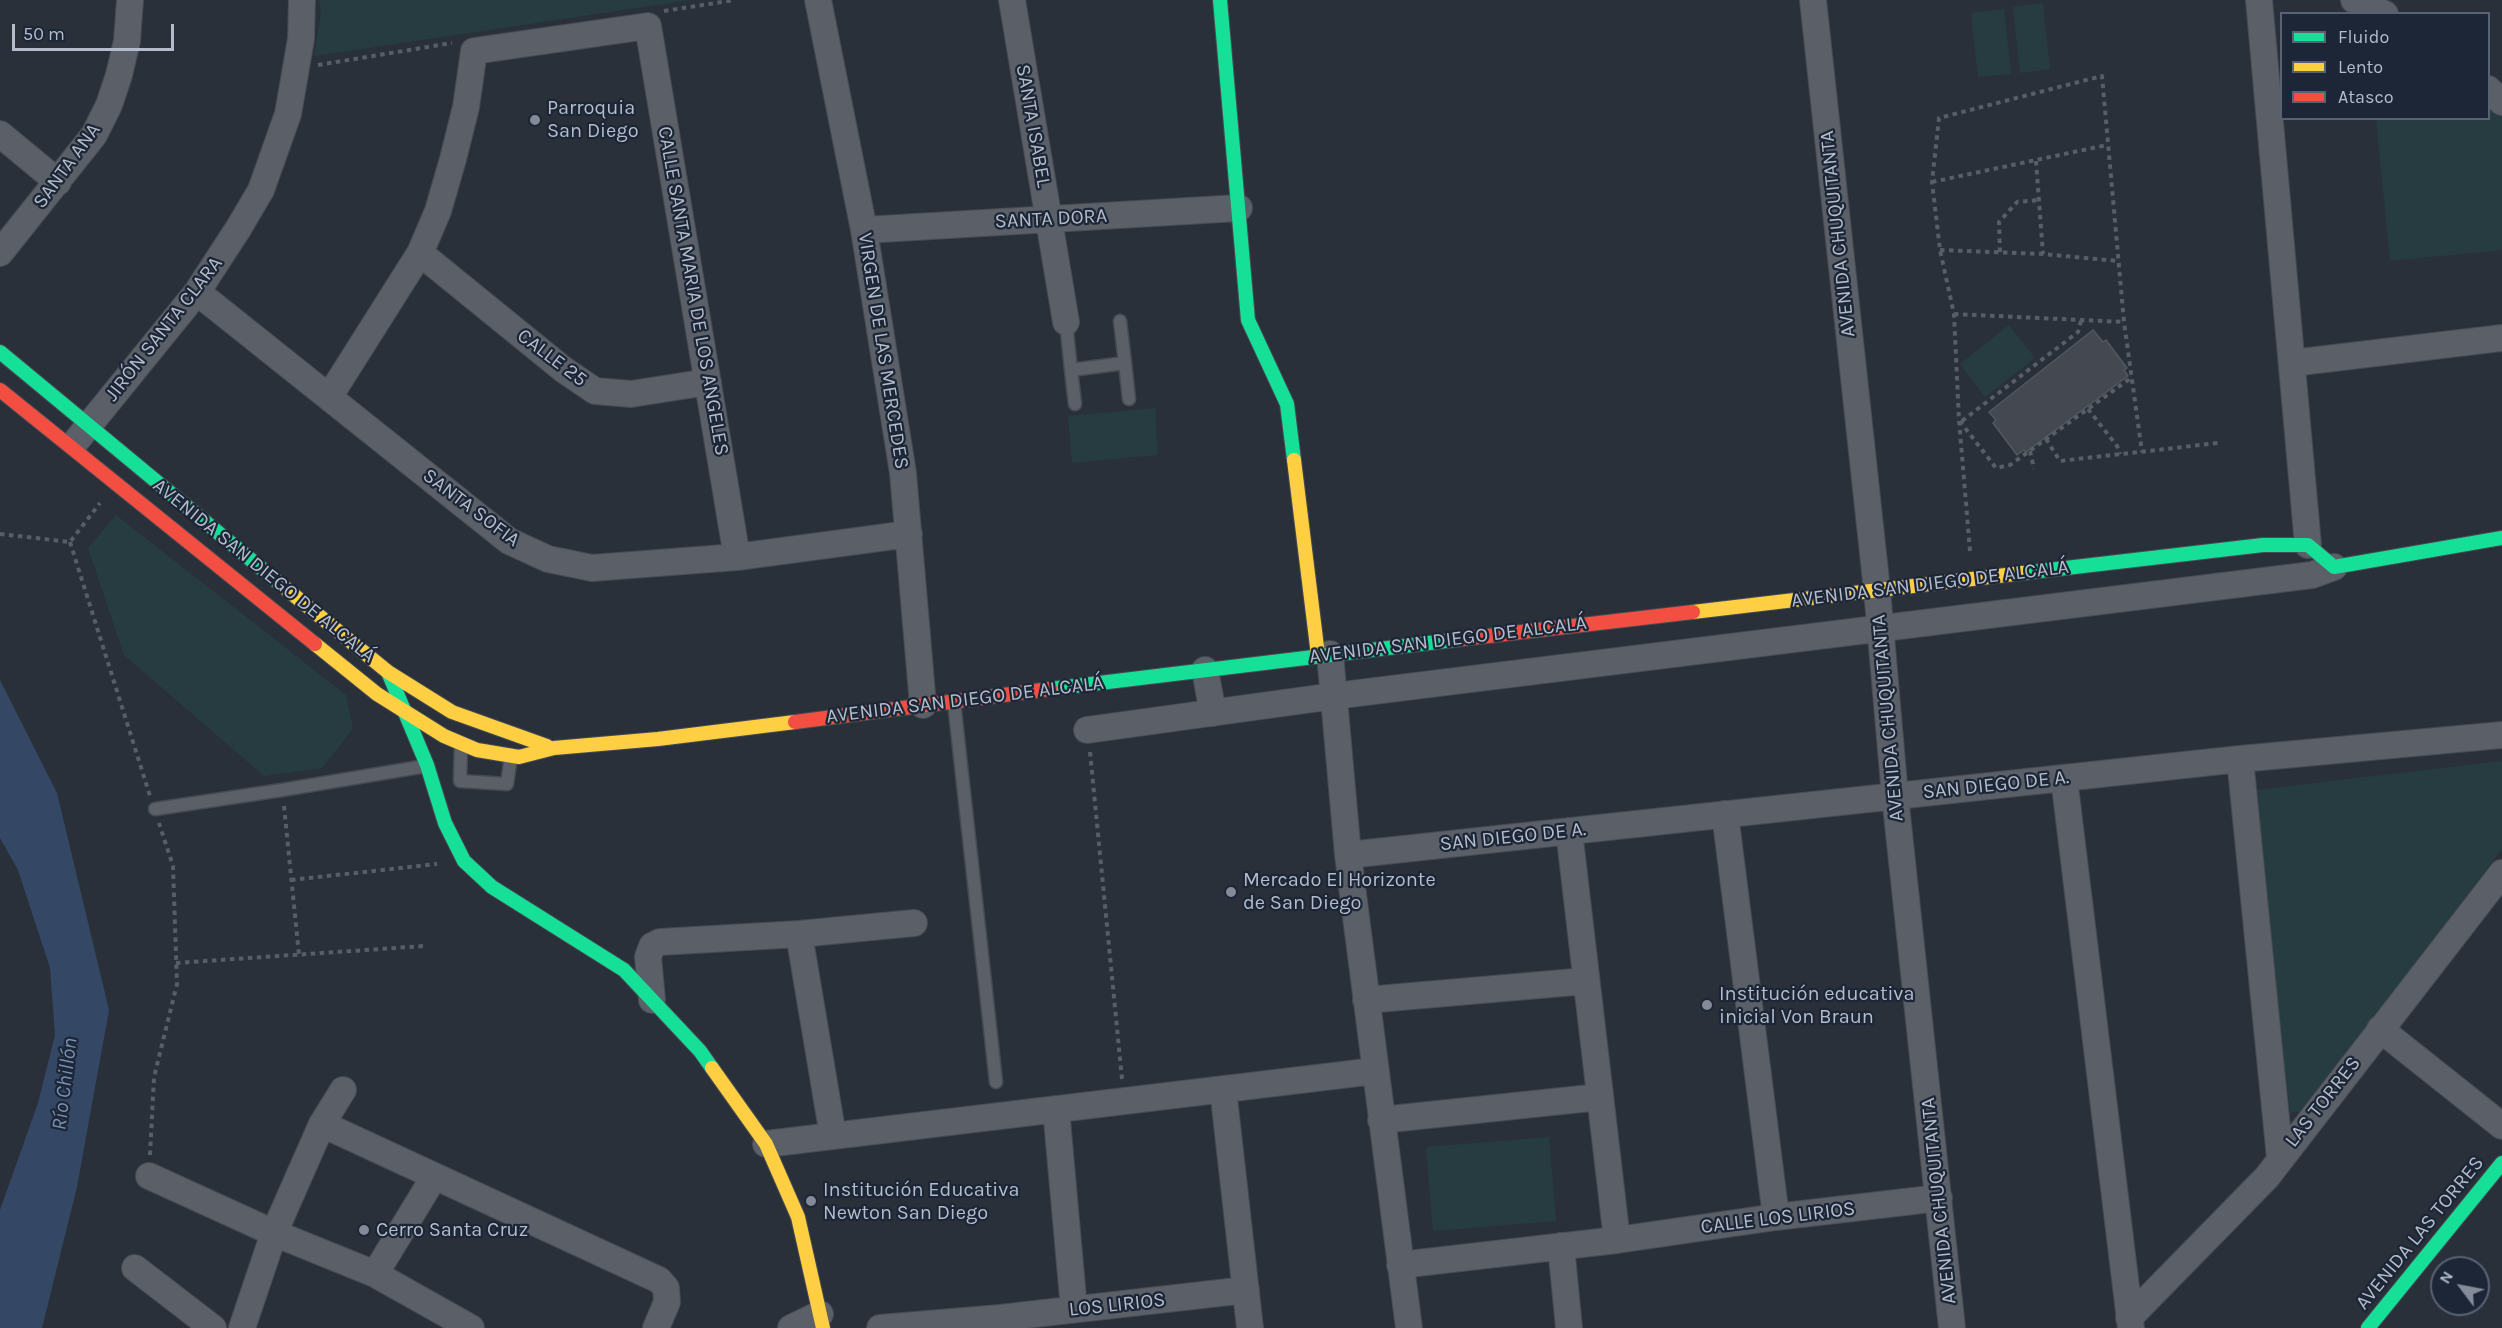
<!DOCTYPE html>
<html>
<head>
<meta charset="utf-8">
<style>
  body { margin:0 }
  #map { position:relative; width:2502px; height:1328px; overflow:hidden; background:#2a303a; font-family:Karla,sans-serif }
  canvas { display:block }
  .legend { position:absolute; left:2280px; top:12px; width:210px; height:108px; box-sizing:border-box; background:#1c2636; border:2px solid #596272; margin:0; padding:8px 10px; list-style:none; font-size:18px; color:#b4bccb }
  .legend li { display:flex; align-items:center; gap:12px; height:30px }
  .legend b { width:30px; border:2px solid #596272 }
  .north { position:absolute; left:2430px; top:1256px; width:60px; height:60px; box-sizing:border-box; background:#1c2636; border:2px solid #596272; border-radius:50%; rotate:302deg; font-size:16px; font-weight:700; line-height:24px; text-align:center; color:#b4bccb }
  .north::after { content:''; display:block; margin:auto; width:21px; height:27px; background:#848b98; clip-path:polygon(50% 0,100% 100%,50% 72%,0 100%) }
  .scale { position:absolute; left:12px; top:24px; width:162px; height:27px; box-sizing:border-box; border:3px solid #b4bccb; border-top:0; padding-left:8px; font-size:18px; line-height:21px; white-space:nowrap; color:#b4bccb; -webkit-text-stroke:4px #1c2636; paint-order:stroke }
</style>
</head>
<body>
<div id="map">
<canvas width="2502" height="1328"></canvas>
<ul class="legend">
<li><b style="height:8px;background:#16e098"></b>Fluido</li>
<li><b style="height:8px;background:#ffcf43"></b>Lento</li>
<li><b style="height:8px;background:#f24e42"></b>Atasco</li>
</ul>
<div class="north">N</div>
<div class="scale">50 m</div>
</div>
<script>
const ctx = document.querySelector('canvas').getContext('2d');
ctx.lineJoin = 'round';
function fill(path, color) { ctx.fillStyle = color; ctx.fill(path, 'evenodd'); }
const toPath = rows => new Path2D(rows.map(r => 'M' + r).join(''));
function strokePath(path, color, width, dash) { ctx.strokeStyle = color; ctx.lineWidth = width; ctx.lineCap = dash ? 'butt' : 'round'; ctx.setLineDash(dash || []); ctx.stroke(path); }
function write(font, color, halo, rows, align = 'center') {
  ctx.font = font + ' Karla,sans-serif'; ctx.lineWidth = 4.5; ctx.setLineDash([]); ctx.textBaseline = 'middle'; ctx.strokeStyle = halo; ctx.fillStyle = color; for (const [text, x, y, turn = 0] of rows) {
    ctx.save(); ctx.translate(x, y); ctx.rotate((+turn || 0) * Math.PI / 180); ctx.textAlign = isNaN(turn) ? turn : align; if (halo) ctx.strokeText(text, 0, 0); ctx.fillText(text, 0, 0); ctx.restore();
  }
}
fill(toPath([
  [319,0,691,0,314,56,321,12],
  [2043,3,2050,69,2020,73,2013,7],
  [2004,9,2011,74,1978,77,1971,13],
  [2489,103,2502,117,2502,250,2390,261,2376,119,2488,118],
  [2009,325,2035,358,1985,397,1960,364],
  [1155,408,1158,455,1072,463,1068,416],
  [116,515,346,695,353,729,322,768,264,776,124,655,88,548],
  [2502,761,2502,849,2303,1112,2290,1112,2255,790],
  [1549,1137,1556,1221,1433,1231,1426,1147]
]), '#263c41');
fill(toPath([
  [0,680,57,793,109,1010,77,1187,42,1328,0,1328,0,1210,38,1103,55,1035,50,968,18,870,0,838]
]), '#344765');
const building = toPath([
  [2093,330,2103,342,2106,340,2127,368,2124,370,2128,376,2026,452,2024,450,2017,455,1993,423,1996,420,1989,412,2093,330]
]);
fill(building, '#434851');
strokePath(building, '#525861', 1.5);
const lane = toPath([
  [1066,322,1071,370,1125,363,1120,321],
  [1125,363,1129,399],
  [1071,370,1075,404],
  [954,702,996,1082],
  [461,745,460,781,507,784,511,756],
  [155,809,282,790,426,766]
]);
const street = toPath([
  [818,0,864,230,903,473,923,705],
  [1012,0,1066,322],
  [1813,0,1877,590,1895,796,1952,1328],
  [2259,0,2308,545],
  [2354,0,2385,14],
  [2488,89,2502,102],
  [0,134,58,182],
  [864,230,1239,208],
  [0,253,94,135,109,105,119,75,127,41,130,0],
  [420,253,564,370,595,391,631,394,708,382],
  [197,292,509,541,548,559,592,568,737,557,909,534],
  [2292,363,2502,338],
  [329,397,420,253,438,211,453,159,466,107,474,51,648,26,737,557],
  [77,440,197,292,238,229,261,190,288,114,301,39,302,0],
  [1330,654,1348,855,1409,1328],
  [1205,670,1213,713],
  [1087,730,1334,696,2312,575,2334,567],
  [2240,759,2280,1158],
  [2064,778,2131,1328],
  [1725,814,1776,1217],
  [1569,831,1617,1240],
  [1348,855,2240,759,2502,735],
  [799,934,833,1136],
  [652,1000,648,957,652,946,660,942,799,934,914,923],
  [1366,1000,1586,981],
  [2380,1029,2502,1126],
  [1223,1089,1250,1328],
  [1056,1109,1074,1309],
  [1381,1120,1600,1097],
  [322,1124,659,1280,666,1288,667,1302,656,1328],
  [766,1144,1375,1071],
  [149,1176,274,1233,375,1274,471,1328],
  [1561,1246,1569,1328],
  [1400,1265,1617,1240,1776,1217,1939,1198],
  [135,1268,213,1328],
  [375,1274,434,1177],
  [2129,1318,2267,1177,2502,873],
  [242,1328,274,1233,322,1124,343,1090],
  [791,1328,820,1314],
  [880,1328,1000,1318,1246,1290]
]);
const fast = toPath([
  [1220,0,1248,320,1287,404,1294,460],
  [0,352,279,583],
  [2023,573,2263,545,2308,545,2334,567,2502,538],
  [388,672,427,765,445,823,464,861,492,887,624,970,700,1051,712,1068],
  [1050,689,1462,639],
  [2368,1328,2502,1163]
]);
const slow = toPath([
  [1294,460,1318,655],
  [279,583,388,672,452,712,547,746],
  [1693,612,2023,573],
  [315,644,377,694,444,736,477,750,519,757,554,748,658,739,795,722],
  [712,1068,766,1144,798,1217,823,1328]
]);
const jam = toPath([
  [0,390,315,644],
  [1462,639,1693,612],
  [795,722,1050,689]
]);
strokePath(lane, '#464b52', 15);
strokePath(street, '#464b52', 28);
strokePath(fast, '#464b52', 16);
strokePath(slow, '#464b52', 16);
strokePath(jam, '#464b52', 16);
strokePath(toPath([
  [664,11,735,0],
  [318,65,452,43],
  [2036,161,2043,254],
  [1932,182,2107,145],
  [1940,250,2043,254,2118,261],
  [2000,252,1999,222,2017,202,2039,200],
  [1954,314,2124,322],
  [2081,321,2078,332,1962,421,1959,420,1996,468,2010,465,2131,378],
  [2088,409,2117,446,2120,454],
  [2046,439,2060,461,2218,443],
  [2030,451,2034,469],
  [0,534,70,542,100,503],
  [70,542,150,796],
  [1970,551,1959,420,1954,314,1940,250,1932,182,1939,118,2102,76,2124,322,2142,452],
  [1090,752,1122,1079],
  [284,806,299,955],
  [291,880,437,864],
  [176,963,424,946],
  [150,1155,154,1077,177,984,173,866,159,823]
]), '#585e65', 4, [4.5, 4.5]);
strokePath(lane, '#5a5f68', 12);
strokePath(street, '#5a5f68', 26);
strokePath(fast, '#16e098', 14);
strokePath(slow, '#ffcf43', 14);
strokePath(jam, '#f24e42', 14);
for (const [x, y, r, color] of [
  [535,120,6,"#848b98"],
  [1231,892,6,"#848b98"],
  [1707,1005,6,"#848b98"],
  [811,1201,6,"#848b98"],
  [364,1230,6,"#848b98"]
]) { const dot = new Path2D(); dot.arc(x, y, r, 0, 2 * Math.PI); ctx.fillStyle = color; ctx.fill(dot); strokePath(dot, '#1c2636', 2); }
write('20px', '#b4bccb', '#1c2636', [
  ["Parroquia",547,108],
  ["San Diego",547,131],
  ["Mercado El Horizonte",1243,880],
  ["de San Diego",1243,903],
  ["Institución educativa",1719,994],
  ["inicial Von Braun",1719,1017],
  ["Institución Educativa",823,1190],
  ["Newton San Diego",823,1213],
  ["Cerro Santa Cruz",376,1230]
], 'left');
write('20px', '#b4bccb', '#1c2636', [
  ["SANTA ISABEL",1033,126,80],
  ["SANTA ANA",67,166,-54],
  ["SANTA DORA",1051,219,-3],
  ["AVENIDA CHUQUITANTA",1838,234,-96],
  ["CALLE SANTA MARIA DE LOS ANGELES",693,291,80],
  ["JIRÓN SANTA CLARA",164,329,-52],
  ["VIRGEN DE LAS MERCEDES",883,351,81],
  ["CALLE 25",552,358,37],
  ["SANTA SOFIA",471,508,37],
  ["AVENIDA SAN DIEGO DE ALCALÁ",264,571,39],
  ["AVENIDA SAN DIEGO DE ALCALÁ",1930,584,-7],
  ["AVENIDA SAN DIEGO DE ALCALÁ",1448,640,-7],
  ["AVENIDA SAN DIEGO DE ALCALÁ",965,700,-7],
  ["AVENIDA CHUQUITANTA",1888,718,-95],
  ["SAN DIEGO DE A.",1996,785,-6],
  ["SAN DIEGO DE A.",1513,837,-6],
  ["LAS TORRES",2323,1102,-52],
  ["AVENIDA CHUQUITANTA",1939,1201,-96],
  ["CALLE LOS LIRIOS",1778,1218,-7],
  ["AVENIDA LAS TORRES",2420,1233,-51],
  ["LOS LIRIOS",1117,1305,-6]
]);
write('italic 21px', '#7990b5', '#1c2636', [
  ["Río Chillón",65,1084,-83]
]);
</script>
</body>
</html>
